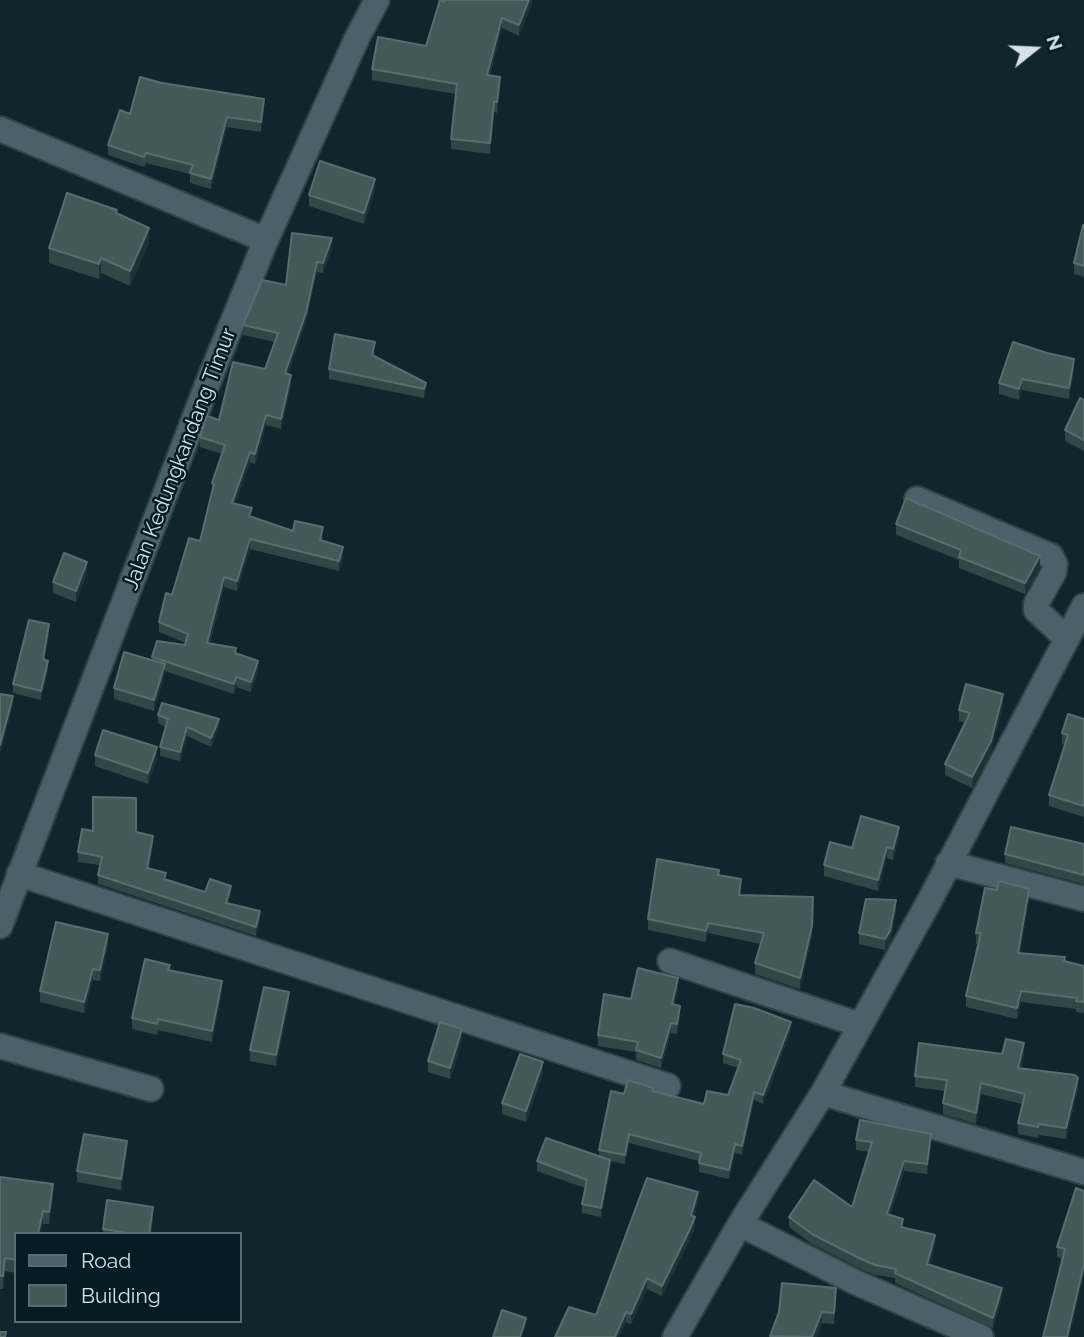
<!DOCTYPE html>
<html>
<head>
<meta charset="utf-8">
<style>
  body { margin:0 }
  #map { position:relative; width:1084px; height:1337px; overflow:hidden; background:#10262d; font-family:Raleway,sans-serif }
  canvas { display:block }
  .legend { position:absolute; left:14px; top:1232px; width:228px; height:91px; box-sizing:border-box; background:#061c24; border:2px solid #586b72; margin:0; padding:9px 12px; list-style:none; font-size:21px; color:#d4e1e6 }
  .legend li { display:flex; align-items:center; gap:14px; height:35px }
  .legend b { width:35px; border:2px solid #586b72 }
  .north { position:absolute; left:1000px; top:14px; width:70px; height:70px; -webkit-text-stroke:5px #061c24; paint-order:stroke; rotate:72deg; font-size:19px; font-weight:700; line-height:28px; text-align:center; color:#d4e1e6 }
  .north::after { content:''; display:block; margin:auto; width:24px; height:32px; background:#d4e1e6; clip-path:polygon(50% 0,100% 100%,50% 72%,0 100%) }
</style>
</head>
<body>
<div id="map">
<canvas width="1084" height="1337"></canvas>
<ul class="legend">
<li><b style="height:9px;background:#4a616a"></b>Road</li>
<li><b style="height:19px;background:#415958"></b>Building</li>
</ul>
<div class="north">N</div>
</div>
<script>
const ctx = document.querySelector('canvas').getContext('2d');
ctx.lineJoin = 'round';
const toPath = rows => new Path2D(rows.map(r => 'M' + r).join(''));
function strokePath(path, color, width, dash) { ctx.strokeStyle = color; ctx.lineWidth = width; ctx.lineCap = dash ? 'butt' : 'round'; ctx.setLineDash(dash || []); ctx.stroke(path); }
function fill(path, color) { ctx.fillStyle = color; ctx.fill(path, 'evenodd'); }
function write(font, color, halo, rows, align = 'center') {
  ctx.font = font + ' Raleway,sans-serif'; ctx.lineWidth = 5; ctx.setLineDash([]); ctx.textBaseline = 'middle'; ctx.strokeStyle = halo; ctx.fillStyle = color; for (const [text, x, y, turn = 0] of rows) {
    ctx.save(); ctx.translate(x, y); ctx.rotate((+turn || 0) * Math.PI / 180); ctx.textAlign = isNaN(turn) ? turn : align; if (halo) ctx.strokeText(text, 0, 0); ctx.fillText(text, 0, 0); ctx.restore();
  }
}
const minor = toPath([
  [0,129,266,240],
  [917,499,1051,556,1055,564,1054,572,1036,604,1036,610,1067,639],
  [948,863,1084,899],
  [19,874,668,1086],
  [0,926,207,385,266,240,357,38,377,0],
  [670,961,860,1025],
  [0,1046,151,1089],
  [823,1093,1084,1172],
  [740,1224,855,1282,981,1337],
  [675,1337,740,1224,823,1093,931,898,1084,606]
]);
strokePath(minor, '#334147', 28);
strokePath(minor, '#4a616a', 24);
fill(toPath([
  [532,0,532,4,519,36,502,28,490,75,500,87,497,113,494,112,490,154,451,149,451,139,456,94,372,80,372,69,426,46,444,2],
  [162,83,264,109,261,132,227,127,211,189,190,183,190,174,146,163,144,167,108,155,108,145,130,114],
  [375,190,364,224,309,206,309,195],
  [1084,226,1084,277,1074,274,1074,263],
  [149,243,130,286,101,273,99,279,49,263,49,248],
  [332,248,323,273,317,272,306,323,288,374,291,385,281,429,266,425,255,464,250,462,235,504,252,517,293,531,323,537,322,540,343,557,339,571,250,549,237,591,224,587,210,643,236,653,258,671,251,692,236,687,234,694,165,671,154,711,114,699,114,688,152,660,152,657,185,645,186,643,159,632,159,622,200,541,212,493,212,483,222,454,200,447,200,437,219,420,265,369,275,342,243,335,243,325,286,285],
  [375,352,374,356,426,383,426,393,424,398,329,379,329,369],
  [1074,370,1069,399,1022,390,1019,400,999,394,999,383],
  [1084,400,1084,451,1065,441,1065,430],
  [896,524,1040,567,1025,594,959,568,959,560,896,535],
  [87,573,76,602,53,593,53,582],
  [49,633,44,660,48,670,41,700,13,693,13,684],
  [1003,705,991,752,972,788,945,775,945,764,965,723,959,721,959,710],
  [158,715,219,728,211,747,187,736,180,761,160,756,160,747,165,727,158,723],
  [1084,719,1084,817,1049,806,1049,795,1065,745,1062,744,1062,733],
  [95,755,157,758,148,784,95,766],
  [93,831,136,832,153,845,149,869,166,879,205,892,231,895,228,903,260,920,256,936,98,884,98,875,100,865,78,862,78,852],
  [899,838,893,860,887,858,878,891,824,876,824,865,852,848],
  [1084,844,1084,884,1005,863,1005,854],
  [719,875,741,890,740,895,812,937,800,989,755,974,755,963,761,944,708,933,706,942,648,930,648,919],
  [1029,900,1020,953,1065,961,1084,966,1084,1013,1076,1012,1076,1009,1021,1002,1017,1019,966,1007,966,996,978,944,976,944,976,933],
  [896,911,890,942,885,950,859,944,859,933],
  [108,945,100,981,93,980,84,1013,40,1002,40,991],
  [170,970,222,992,212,1042,158,1030,157,1035,132,1029,132,1018],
  [678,988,674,1005,680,1016,677,1034,671,1033,661,1068,636,1060,636,1052,598,1046,598,1035,631,999],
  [289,1003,276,1066,250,1061,250,1050],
  [791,1031,763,1104,754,1100,742,1155,735,1153,729,1179,699,1172,699,1161,629,1143,625,1164,610,1161,610,1169,601,1217,582,1213,582,1204,585,1188,537,1171,537,1161,599,1156,599,1150,624,1094,653,1091,704,1104,728,1095,738,1068,723,1063,723,1054],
  [462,1040,450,1079,428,1072,428,1061],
  [1002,1054,1024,1054,1021,1068,1078,1089,1066,1139,1039,1135,1038,1138,1018,1134,1018,1123,1022,1104,981,1094,976,1124,943,1114,943,1103,945,1091,915,1087,915,1076],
  [543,1073,526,1122,502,1114,502,1103],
  [856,1140,931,1144,927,1174,904,1171,890,1215,903,1227,935,1245,930,1265,1002,1298,993,1328,895,1283,895,1278,875,1275,861,1269,812,1244,789,1227,789,1217,852,1207,869,1152,856,1150],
  [127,1152,121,1190,77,1182,77,1171],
  [0,1177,53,1197,49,1224,43,1224,16,1234,16,1273,5,1271,3,1289,0,1289],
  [1084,1191,1084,1274,1069,1337,1062,1259,1057,1257,1057,1247],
  [698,1202,694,1216,695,1227,689,1241,662,1296,647,1289,631,1324,626,1322,619,1337,555,1337,596,1315],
  [153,1218,151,1234,103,1234,103,1229],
  [836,1299,834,1324,822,1323,817,1337,770,1337,779,1312]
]), '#2f4847');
fill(toPath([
  [529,0,532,0,532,4,519,36,519,25],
  [502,18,502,28,487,85,487,75],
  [500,77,500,87,497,113,497,102],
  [264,99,264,109,261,132,261,122],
  [494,102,494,112,490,154,490,143],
  [227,117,227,127,211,189,211,179],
  [375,179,375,190,364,224,364,213],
  [149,228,149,243,130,286,130,271],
  [332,238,332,248,323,273,323,263],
  [101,258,101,273,99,279,99,264],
  [317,262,317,272,306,323,285,383,285,373],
  [1074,359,1074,370,1069,399,1069,388],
  [291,375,291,385,281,429,281,419],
  [1022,379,1022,390,1019,400,1019,389],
  [426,383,426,393,424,398,424,389],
  [266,415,266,425,255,464,255,454],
  [250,452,250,462,232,513,232,503],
  [250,539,250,549,237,591,237,581],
  [343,547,343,557,339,571,339,561],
  [1040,556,1040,567,1025,594,1025,583],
  [87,562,87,573,76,602,76,591],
  [224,577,224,587,207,653,207,643],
  [49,624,49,633,43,668,43,659],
  [48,661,48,670,41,700,41,691],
  [258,661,258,671,251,692,251,682],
  [165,664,165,675,154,711,154,700],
  [236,677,236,687,234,694,234,684],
  [1003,694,1003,705,991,752,972,788,972,777],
  [13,696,13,706,0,755,0,745],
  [219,719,219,728,211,747,211,738],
  [187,727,187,736,180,761,180,752],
  [157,747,157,758,148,784,148,773],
  [899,827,899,838,893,860,893,849],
  [153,836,153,845,147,877,147,868],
  [887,847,887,858,878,891,878,880],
  [231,886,231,895,226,912,226,903],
  [1029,889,1029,900,1018,964,1018,953],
  [813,897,812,937,800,989,800,978],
  [896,900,896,911,890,942,885,950,885,939],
  [260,911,260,920,256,936,256,927],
  [708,923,708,933,706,942,706,931],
  [108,934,108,945,100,981,100,970],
  [93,969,93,980,84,1013,84,1002],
  [678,978,678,988,672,1014,672,1004],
  [222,981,222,992,212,1042,212,1031],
  [1021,991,1021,1002,1017,1019,1017,1008],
  [289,992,289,1003,276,1066,276,1055],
  [680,1006,680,1016,677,1034,677,1024],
  [791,1022,791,1031,763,1104,763,1095],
  [671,1023,671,1033,661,1068,661,1058],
  [462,1029,462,1040,450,1079,450,1068],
  [1024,1043,1024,1054,1018,1079,1018,1068],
  [543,1062,543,1073,526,1122,526,1111],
  [1078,1078,1078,1089,1066,1139,1066,1128],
  [981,1083,981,1094,976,1124,976,1113],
  [754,1092,754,1100,742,1155,742,1146],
  [629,1134,629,1143,625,1164,625,1155],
  [931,1134,931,1144,927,1174,927,1164],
  [127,1141,127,1152,121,1190,121,1179],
  [735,1144,735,1153,729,1179,729,1170],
  [610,1160,610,1169,601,1217,601,1208],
  [904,1161,904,1171,887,1224,887,1214],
  [53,1184,53,1197,49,1224,49,1212],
  [698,1192,698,1202,691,1225,695,1217,695,1227,689,1241,662,1296,662,1286,691,1215],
  [153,1207,151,1234,149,1234],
  [43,1211,43,1224,41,1234,38,1234],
  [935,1235,935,1245,927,1274,927,1264],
  [5,1258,5,1271,3,1289,3,1276],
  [1084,1264,1084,1274,1069,1337,1067,1337],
  [647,1278,647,1289,631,1324,631,1314],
  [1002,1288,1002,1298,993,1328,993,1318],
  [626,1312,626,1322,619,1337,615,1337],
  [822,1312,822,1323,817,1337,812,1337],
  [526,1318,526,1326,522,1337,520,1337]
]), '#1b3435');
const building = toPath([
  [440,0,444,2,445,0,529,0,519,25,502,18,487,75,500,77,497,102,494,102,490,143,451,139,457,84,372,69,378,37,426,46,440,0],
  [140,77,162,83,264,99,261,122,227,117,211,179,190,173,193,165,146,153,144,157,108,145,120,110,130,114,140,77],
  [320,161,375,179,364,213,309,195,320,161],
  [67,193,117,210,116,213,149,228,130,271,101,258,99,264,49,248,67,193],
  [1083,225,1084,226,1084,266,1074,263,1083,225],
  [292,233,332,238,323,263,317,262,306,313,285,373,291,375,281,419,266,415,255,454,250,452,232,503,252,508,249,516,293,531,295,521,323,527,320,540,343,547,339,561,250,539,237,581,224,577,207,643,236,648,235,653,258,661,251,682,236,677,234,684,152,657,157,641,185,645,188,634,159,622,166,593,172,595,189,538,200,541,214,484,212,483,225,445,200,437,207,416,219,420,233,362,265,369,278,333,243,325,262,280,286,285,292,233],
  [335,334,375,342,372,355,426,383,424,389,329,369,335,334],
  [1013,342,1047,353,1074,359,1069,388,1022,379,1019,389,999,383,1013,342],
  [1080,398,1084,400,1084,440,1065,430,1080,398],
  [906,498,1040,556,1025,583,959,557,961,550,896,524,906,498],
  [64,553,87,562,76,591,53,582,64,553],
  [29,620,49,624,43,659,48,661,41,691,13,684,29,620],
  [124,652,165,664,154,700,114,688,124,652],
  [966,684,1003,694,991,741,972,777,945,764,970,713,959,710,966,684],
  [0,694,13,696,0,745,0,694],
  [162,703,219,719,211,738,187,727,180,752,160,747,168,719,158,715,162,703],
  [1068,714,1084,719,1084,806,1049,795,1068,735,1062,733,1068,714],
  [103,730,157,747,148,773,95,755,103,730],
  [93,797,136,798,136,832,153,836,147,868,166,873,164,879,205,892,210,879,231,886,226,903,260,911,256,927,98,875,102,857,78,852,82,829,93,831,93,797],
  [861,816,899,827,893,849,887,847,878,880,824,865,830,842,852,848,861,816],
  [1011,827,1084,844,1084,875,1005,854,1011,827],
  [657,859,719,870,718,875,741,879,739,895,813,897,812,926,800,978,755,963,764,933,708,923,706,931,648,919,657,859],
  [999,881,1029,889,1018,953,1065,957,1064,961,1084,966,1084,1002,1076,1001,1077,998,1021,991,1017,1008,966,996,981,933,976,933,985,888,997,890,999,881],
  [866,899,896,900,890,931,885,939,859,933,866,899],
  [56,922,108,934,100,970,93,969,84,1002,40,991,56,922],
  [145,959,170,965,168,970,222,981,212,1031,158,1019,157,1024,132,1018,145,959],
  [638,968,678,978,672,1004,680,1006,677,1024,671,1023,661,1058,636,1050,638,1042,598,1035,604,994,631,999,638,968],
  [264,987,289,992,276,1055,250,1050,264,987],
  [735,1004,754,1008,791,1022,763,1095,754,1092,742,1146,735,1144,729,1170,699,1163,701,1153,629,1134,625,1155,599,1150,611,1091,624,1094,628,1080,653,1088,652,1091,704,1104,707,1091,728,1095,741,1060,723,1054,735,1004],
  [440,1022,462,1029,450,1068,428,1061,440,1022],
  [1006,1039,1024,1043,1018,1068,1075,1075,1078,1078,1066,1128,1039,1124,1038,1127,1018,1123,1025,1094,981,1083,976,1113,943,1103,947,1080,915,1076,919,1043,1002,1054,1006,1039],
  [520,1054,543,1062,526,1111,502,1103,520,1054],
  [860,1120,931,1134,927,1164,904,1161,887,1214,903,1219,901,1227,935,1235,927,1264,1002,1288,993,1318,895,1273,896,1269,875,1265,861,1259,812,1234,789,1217,814,1180,852,1207,872,1142,856,1140,860,1120],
  [84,1134,127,1141,121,1179,77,1171,84,1134],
  [546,1138,610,1160,601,1208,582,1204,587,1180,537,1161,546,1138],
  [0,1177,53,1184,49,1212,43,1211,38,1234,16,1234,16,1260,5,1258,3,1276,0,1276,0,1177],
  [647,1178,698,1192,691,1215,695,1217,689,1231,662,1286,647,1278,631,1314,626,1312,615,1337,555,1337,569,1307,596,1315,647,1178],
  [1076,1188,1084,1191,1084,1264,1067,1337,1043,1337,1065,1249,1057,1247,1076,1188],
  [107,1200,153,1207,149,1234,134,1234,103,1229,107,1200],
  [782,1283,836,1288,834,1313,822,1312,812,1337,770,1336,779,1312,782,1283],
  [502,1310,526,1318,520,1337,493,1337,502,1310],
  [0,1332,6,1332,5,1337,0,1337,0,1332]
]);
fill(building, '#415958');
strokePath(building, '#586e6e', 2);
write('21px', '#d4e1e6', '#061c24', [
  ["Jalan Kedungkandang Timur",180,459,-69]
]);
</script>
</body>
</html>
